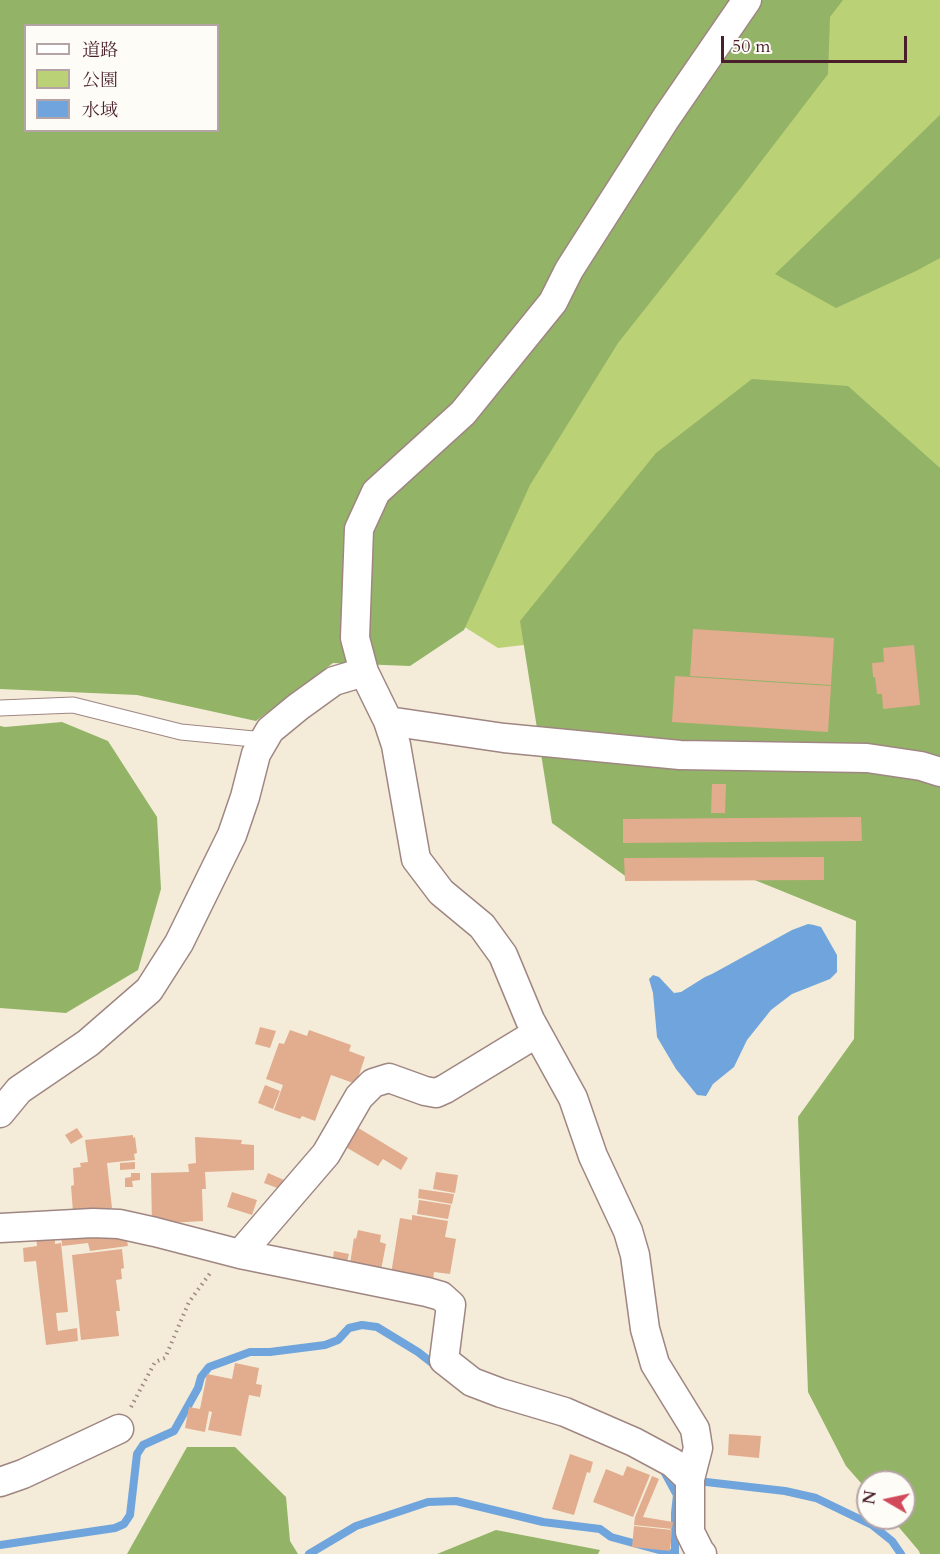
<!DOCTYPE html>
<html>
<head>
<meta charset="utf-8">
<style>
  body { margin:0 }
  #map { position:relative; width:940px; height:1554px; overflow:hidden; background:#f4ecd8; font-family:Cardo,"Noto Serif JP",serif }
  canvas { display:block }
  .legend { position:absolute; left:24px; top:24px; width:195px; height:108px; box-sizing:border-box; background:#fdfcf7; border:2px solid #b5a4a5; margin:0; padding:8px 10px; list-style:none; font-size:18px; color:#4a1f2b }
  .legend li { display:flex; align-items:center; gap:12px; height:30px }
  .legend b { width:30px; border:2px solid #b5a4a5 }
  .north { position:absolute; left:856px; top:1470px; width:60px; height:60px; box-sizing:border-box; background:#fdfcf7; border:2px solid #b5a4a5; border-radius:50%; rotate:279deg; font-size:16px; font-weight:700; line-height:24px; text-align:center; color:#4a1f2b }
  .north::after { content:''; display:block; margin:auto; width:21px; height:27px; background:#d1495b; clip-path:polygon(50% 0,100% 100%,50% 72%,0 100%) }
  .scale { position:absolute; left:721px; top:36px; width:186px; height:27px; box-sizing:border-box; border:3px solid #4a1f2b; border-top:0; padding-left:8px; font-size:18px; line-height:21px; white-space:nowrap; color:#4a1f2b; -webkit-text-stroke:4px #fdfcf7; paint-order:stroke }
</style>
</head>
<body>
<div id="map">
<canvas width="940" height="1554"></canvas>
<ul class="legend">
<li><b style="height:8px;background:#fff"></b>道路</li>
<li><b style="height:16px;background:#bad176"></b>公園</li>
<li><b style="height:16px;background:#6fa5dc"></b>水域</li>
</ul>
<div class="north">N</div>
<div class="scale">50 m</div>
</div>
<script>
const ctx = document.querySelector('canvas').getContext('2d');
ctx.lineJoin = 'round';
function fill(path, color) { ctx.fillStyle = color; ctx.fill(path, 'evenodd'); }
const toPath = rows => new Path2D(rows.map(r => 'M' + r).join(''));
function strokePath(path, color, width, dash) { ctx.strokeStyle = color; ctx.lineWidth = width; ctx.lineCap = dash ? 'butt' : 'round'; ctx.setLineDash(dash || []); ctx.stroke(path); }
fill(toPath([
  [788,0,940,0,940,629,584,638,498,648,428,604]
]), '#bad176');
fill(toPath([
  [0,0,843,0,830,17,828,74,743,185,618,343,530,485,464,630,410,666,333,663,256,721,137,695,0,689],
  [26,26,218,26,218,130,26,130],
  [940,115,940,258,916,271,836,308,775,274],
  [752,379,848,386,940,468,940,1554,920,1554,919,1551,891,1518,904,1518,904,1482,868,1482,868,1491,846,1466,808,1392,798,1117,854,1039,856,921,720,866,628,878,552,823,520,621,656,453],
  [62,722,108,741,157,817,161,889,138,970,66,1013,0,1008,0,726,5,727],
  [187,1447,235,1447,286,1497,290,1541,298,1554,127,1554],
  [496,1530,600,1550,598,1554,437,1554]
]), '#93b367');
fill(toPath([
  [808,924,814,925,821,927,837,955,837,972,830,979,792,994,771,1010,747,1040,734,1067,713,1084,706,1096,697,1095,676,1069,657,1037,653,993,649,979,653,975,659,977,674,993,681,992,705,977,712,974,792,930]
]), '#6fa5dc');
strokePath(toPath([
  [665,1473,677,1495,675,1513,675,1554],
  [706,1482,785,1491,816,1498,872,1525,892,1541,901,1554],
  [0,1545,115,1528,124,1524,130,1515,137,1454,143,1445,174,1431,198,1388,201,1377,209,1367,250,1352,270,1352,325,1345,338,1340,349,1328,362,1325,377,1327,418,1352,436,1366],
  [309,1554,356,1526,428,1502,456,1501,543,1522,600,1529,611,1537,674,1554]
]), '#6fa5dc', 8);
fill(toPath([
  [693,629,834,638,831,685,690,676],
  [914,645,920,705,883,709,882,694,877,694,875,677,873,677,872,663,884,662,883,648],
  [675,676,831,686,828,732,672,722],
  [712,784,726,784,725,813,711,813],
  [861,817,862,841,623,843,623,819],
  [824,857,824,880,625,881,624,858],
  [260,1027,276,1031,270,1048,255,1044],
  [290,1030,307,1036,309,1030,351,1045,349,1051,365,1057,356,1084,331,1075,315,1121,302,1116,300,1119,274,1110,283,1085,266,1079,279,1043,284,1044],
  [265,1085,280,1091,273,1109,258,1103],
  [355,1126,408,1158,401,1170,383,1159,378,1166,344,1146],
  [77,1128,83,1137,71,1144,65,1135],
  [133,1135,133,1138,135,1137,137,1153,134,1154,135,1160,107,1163,112,1208,73,1212,71,1186,74,1185,73,1168,81,1167,80,1163,88,1162,85,1140],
  [195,1137,242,1140,241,1144,254,1145,254,1170,205,1172,206,1189,202,1189,203,1221,168,1223,152,1226,151,1173,189,1172,188,1164,196,1163],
  [135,1162,135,1169,120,1170,120,1163],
  [436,1172,458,1175,455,1193,433,1189],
  [131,1173,140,1173,140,1180,132,1181,133,1187,125,1187,125,1178,131,1177],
  [268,1173,284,1180,280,1189,264,1183],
  [419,1189,454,1194,452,1204,418,1198],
  [232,1192,257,1200,252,1215,227,1207],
  [419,1200,451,1205,448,1219,417,1214],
  [412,1215,448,1221,445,1237,456,1239,450,1274,434,1272,433,1280,391,1274,400,1218,412,1220],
  [125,1230,128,1246,90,1251,88,1243,62,1246,61,1233],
  [358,1230,381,1235,380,1242,386,1244,381,1270,350,1264,354,1238,356,1239],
  [55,1235,55,1244,61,1243,68,1312,56,1313,58,1331,77,1328,78,1341,46,1345,36,1261,24,1262,23,1248,37,1246,36,1237],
  [122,1249,124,1268,121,1269,122,1279,116,1280,120,1311,116,1311,119,1336,81,1340,72,1255],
  [334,1251,349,1254,346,1266,332,1264],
  [235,1363,259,1368,256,1384,262,1385,260,1397,249,1395,241,1436,208,1430,212,1412,209,1411,205,1432,185,1428,189,1407,200,1409,207,1374,232,1379],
  [729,1434,761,1436,759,1458,728,1455],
  [570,1454,593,1462,590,1473,587,1472,574,1515,552,1509],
  [627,1466,650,1475,633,1517,593,1502,606,1469,623,1476],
  [652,1476,659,1479,643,1517,673,1522,672,1529,634,1525,635,1517],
  [634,1526,672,1530,670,1551,632,1547]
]), '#e2ac8e');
const lane = toPath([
  [0,708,73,705,181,732,264,740]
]);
const street = toPath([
  [388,721,504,738,680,755,867,758,921,766,940,772],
  [0,1113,19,1090,88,1043,149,990,179,943,232,835,245,797,256,754,270,730,298,707,334,681,364,672],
  [0,1228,93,1223,119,1224,155,1232,240,1254,427,1292,441,1296,451,1305,444,1360,472,1382,501,1393,565,1412,634,1442,673,1463,690,1479],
  [240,1254,326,1154,359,1097,373,1083,389,1078,425,1091,436,1093,445,1089,537,1033],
  [0,1482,23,1474,119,1429],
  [702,1554,700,1552,690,1532,690,1479,698,1448,695,1429,655,1364,645,1329,635,1255,628,1231,593,1156,573,1098,530,1020,503,955,482,926,441,892,416,859,396,745,388,721,364,672,355,638,359,529,376,492,463,413,553,302,569,270,666,118,747,0]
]);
strokePath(lane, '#9f8682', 17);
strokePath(street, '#9f8682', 31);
strokePath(toPath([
  [131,1407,155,1362,165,1358,189,1302,211,1272]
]), '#9f8682', 4, [1.5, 4.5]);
strokePath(lane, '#fff', 15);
strokePath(street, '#fff', 28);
</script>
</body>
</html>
